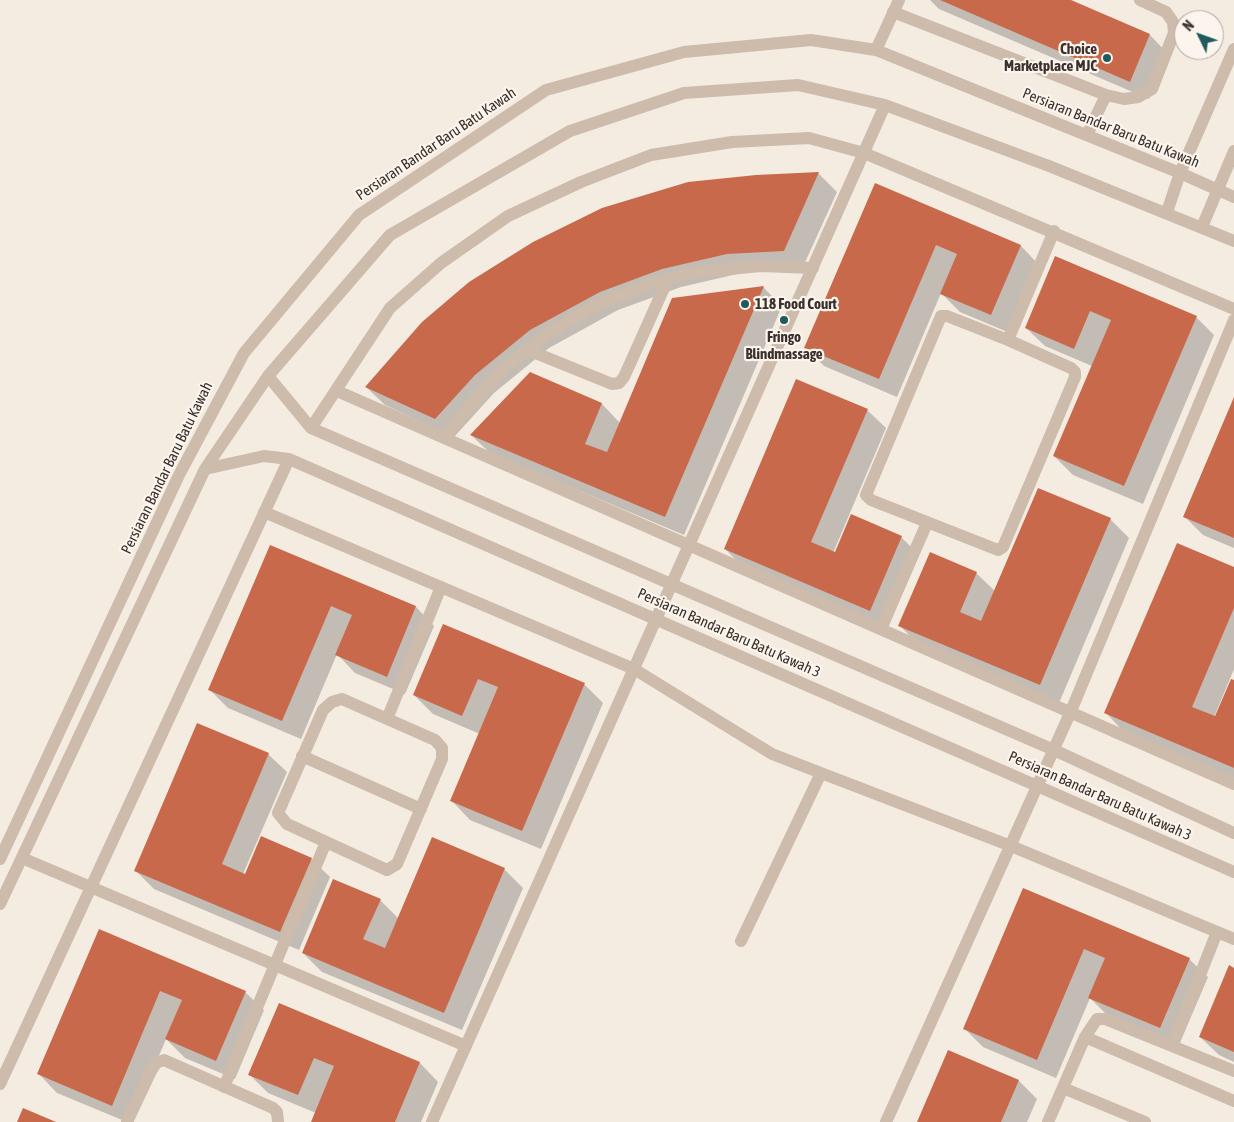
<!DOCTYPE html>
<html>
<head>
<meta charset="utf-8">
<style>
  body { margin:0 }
  #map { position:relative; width:1234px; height:1122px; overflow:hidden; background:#f4ebe1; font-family:"Asap Condensed",sans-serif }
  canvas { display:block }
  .north { position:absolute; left:1174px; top:10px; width:50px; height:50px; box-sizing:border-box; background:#fbf5ee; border:1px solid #aea6a0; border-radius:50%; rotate:312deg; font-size:14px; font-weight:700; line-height:20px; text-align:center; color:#3b302b }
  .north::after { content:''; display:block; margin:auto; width:18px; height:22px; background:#1f5a5e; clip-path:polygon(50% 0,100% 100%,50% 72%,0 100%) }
</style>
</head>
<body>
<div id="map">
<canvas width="1234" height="1122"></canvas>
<div class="north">N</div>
</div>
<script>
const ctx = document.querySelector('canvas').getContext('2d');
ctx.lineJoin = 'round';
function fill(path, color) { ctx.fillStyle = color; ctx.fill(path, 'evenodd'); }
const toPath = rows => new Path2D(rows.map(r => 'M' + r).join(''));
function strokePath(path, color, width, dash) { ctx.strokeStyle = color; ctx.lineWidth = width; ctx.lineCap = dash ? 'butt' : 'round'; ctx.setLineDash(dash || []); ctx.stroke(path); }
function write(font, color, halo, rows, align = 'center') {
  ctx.font = font + ' "Asap Condensed",sans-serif'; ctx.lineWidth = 4.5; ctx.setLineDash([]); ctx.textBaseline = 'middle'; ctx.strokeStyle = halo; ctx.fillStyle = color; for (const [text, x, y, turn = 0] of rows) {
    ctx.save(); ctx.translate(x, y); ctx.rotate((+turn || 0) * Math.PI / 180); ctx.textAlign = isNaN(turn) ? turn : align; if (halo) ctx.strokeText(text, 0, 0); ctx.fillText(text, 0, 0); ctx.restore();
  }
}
fill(toPath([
  [930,0,1068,0,1150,35,1168,54,1149,99,939,9],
  [818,173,837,192,802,269,746,272,681,287,618,310,549,348,494,393,454,437,385,405,366,387],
  [875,185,1021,246,1039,265,1010,333,960,312,941,293,897,397,824,366,806,348],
  [1056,258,1196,317,1214,335,1143,504,1073,475,1054,456,1092,366,1045,346,1026,328],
  [763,287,782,306,684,535,490,453,471,435,602,404,620,423],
  [1234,400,1234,548,1203,535,1185,517],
  [867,410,886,428,833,553,901,537,919,555,888,628,744,568,725,549],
  [1038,489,1110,519,1129,538,1059,703,918,644,900,626,976,573,995,591],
  [271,546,416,607,434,626,405,694,355,673,337,654,301,739,228,708,210,690],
  [1234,569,1234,669,1214,717,1216,718,1234,681,1234,778,1124,732,1106,713],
  [444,625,584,684,603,703,541,849,470,820,452,801,480,734,433,714,414,695],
  [268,754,287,772,243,874,311,859,330,877,299,950,154,889,136,871],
  [504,869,523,888,462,1030,322,972,303,953,380,900,399,919],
  [1024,889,1189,959,1208,977,1179,1045,1108,1016,1090,998,1056,1078,983,1047,965,1029],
  [100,931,245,992,264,1010,235,1079,185,1058,166,1039,131,1122,127,1122,57,1093,39,1074],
  [1234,969,1234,1062,1219,1055,1200,1037],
  [279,1004,420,1063,438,1082,421,1122,312,1122,316,1113,268,1093,249,1074],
  [1019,1081,1037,1099,1027,1122,918,1122]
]), '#0003');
fill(toPath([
  [940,0,1071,0,1150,34,1130,82],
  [819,172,784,251,727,254,662,269,600,292,530,330,475,375,435,419,365,387,422,322,469,282,533,242,602,208,688,182,756,175],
  [875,183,1021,245,991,315,940,294,957,254,936,245,879,379,804,348],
  [1055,256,1197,316,1124,486,1053,456,1111,320,1090,311,1074,349,1025,328],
  [764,286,665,517,470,435,530,372,602,403,585,444,607,452,672,298],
  [796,379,868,409,811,542,835,552,851,514,902,536,870,611,724,549],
  [1234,397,1234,538,1183,517],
  [1038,488,1111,518,1040,685,898,626,930,552,977,572,960,612,981,621],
  [1177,543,1234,567,1234,608,1192,707,1215,716,1231,679,1234,680,1234,768,1104,713],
  [270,545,416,606,387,677,335,655,352,615,331,606,282,721,208,690],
  [443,624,585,683,522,831,450,801,498,687,478,679,462,716,413,695],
  [197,723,269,753,222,864,245,874,261,836,312,858,280,932,134,871],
  [432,837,505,868,444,1013,302,953,333,879,381,899,363,939,385,948],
  [1023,888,1190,958,1160,1028,1088,998,1105,958,1084,949,1037,1060,963,1029],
  [99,929,246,991,216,1061,165,1039,182,1000,160,991,112,1106,37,1074],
  [1229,965,1234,968,1234,1052,1199,1037],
  [279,1003,420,1062,395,1122,311,1122,334,1066,314,1058,298,1095,248,1075],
  [948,1050,1019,1080,1001,1122,917,1122],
  [23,1108,56,1122,17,1122]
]), '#c8694b');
strokePath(toPath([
  [893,12,1106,95,1124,99,1138,97,1152,89,1174,33,1173,22,1166,12,1140,0],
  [876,50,899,0],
  [1087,135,1106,95],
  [941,316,947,316,1008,340,1071,368,1075,372,1075,377,1003,547,998,550,871,500,866,495,941,316],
  [1008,340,1054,231],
  [528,350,612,384,619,383,624,377,668,279],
  [444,436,505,367,552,331,597,305,650,284,690,273,760,266,813,268],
  [881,628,927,523],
  [634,669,772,754,821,773,741,941],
  [342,699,435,740,442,748,442,759,397,864,387,870,287,824,278,813,323,710,332,702,342,699],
  [387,719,441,587],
  [302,756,421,809],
  [821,773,1011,846],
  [1085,1037,1234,1101],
  [1172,1046,1217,932],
  [224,1087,326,842],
  [1063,1088,1145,1122],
  [127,1122,151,1071,156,1063,164,1060,273,1108,277,1112,278,1122],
  [1048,1122,1085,1037,1097,1019,1105,1019,1234,1071]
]), '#cdbbac', 12);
strokePath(toPath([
  [1167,212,1180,173,1234,49],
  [1202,227,1234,151],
  [268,376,311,428,1054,750,1234,833],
  [337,391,1234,784],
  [311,428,390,308,441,263,508,216,581,182,651,155,732,142,809,138,864,153,1234,309],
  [205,469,264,456,289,459,1234,872],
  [264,512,634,669],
  [1011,846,1234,939],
  [22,858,466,1046],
  [0,859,179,475,244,353,359,215,546,90,684,52,811,40,876,50,1180,173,1234,197],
  [0,904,205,469,268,376,390,235,570,131,684,93,798,85,885,105,1049,166,1234,241],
  [0,1084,289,459],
  [432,1122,885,105],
  [886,1122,1071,711,1234,320]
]), '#cdbbac', 12);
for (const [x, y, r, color] of [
  [1107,58,5,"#1f5a5e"],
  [745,304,5,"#1f5a5e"],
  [784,320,5,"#1f5a5e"]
]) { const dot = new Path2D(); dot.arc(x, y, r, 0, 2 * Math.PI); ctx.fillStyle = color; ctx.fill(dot); strokePath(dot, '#fbf5ee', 2); }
write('bold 15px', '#3b302b', '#fbf5ee', [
  ["Choice",1097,49],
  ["Marketplace MJC",1097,66],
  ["118 Food Court",755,304,"left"],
  ["Fringo",784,337,"center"],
  ["Blindmassage",784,354,"center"]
], 'right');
write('15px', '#3b302b', '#fbf5ee', [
  ["Persiaran Bandar Baru Batu Kawah",1111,128,22],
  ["Persiaran Bandar Baru Batu Kawah",436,144,-34],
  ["Persiaran Bandar Baru Batu Kawah",167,468,-64],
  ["Persiaran Bandar Baru Batu Kawah 3",729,633,24],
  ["Persiaran Bandar Baru Batu Kawah 3",1100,796,24]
]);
</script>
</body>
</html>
